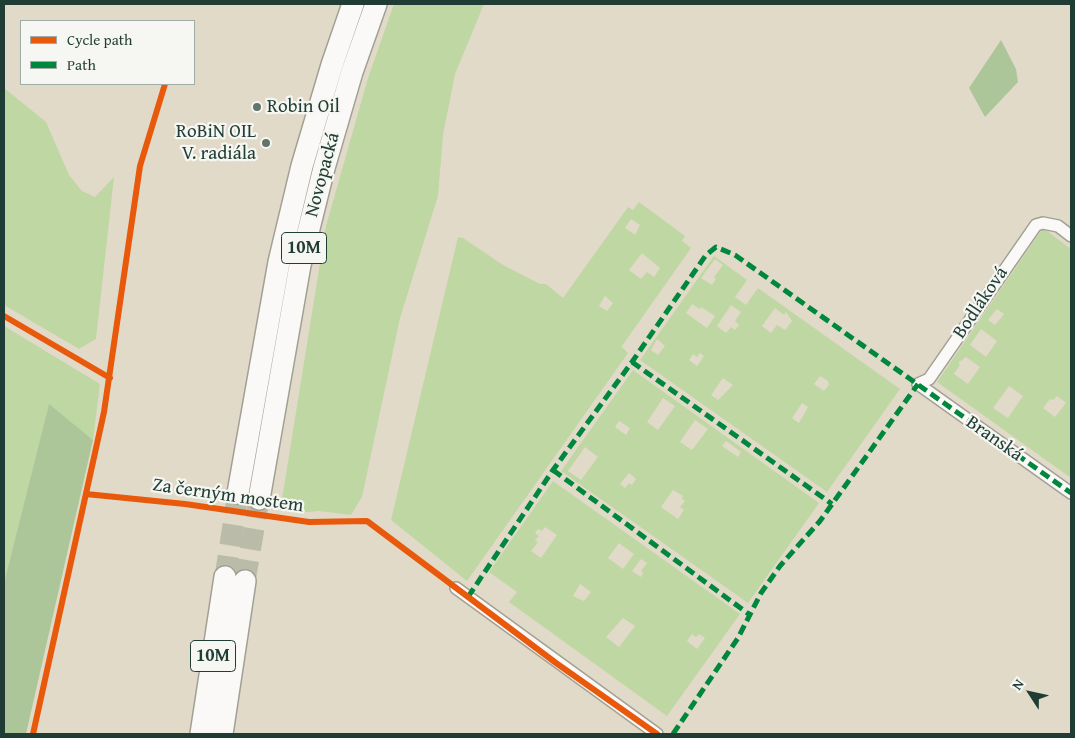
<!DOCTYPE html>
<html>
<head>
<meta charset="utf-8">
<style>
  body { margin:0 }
  #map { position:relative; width:1075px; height:738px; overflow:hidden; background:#e2dac8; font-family:"Gentium Book Plus",serif }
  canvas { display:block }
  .frame { position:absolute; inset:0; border:5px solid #1f3d34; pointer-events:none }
  .legend { position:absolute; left:20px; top:20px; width:175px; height:65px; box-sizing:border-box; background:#f6f6f2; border:1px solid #a0aca6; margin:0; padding:6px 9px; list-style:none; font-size:15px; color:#1f3d34 }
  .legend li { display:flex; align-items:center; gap:10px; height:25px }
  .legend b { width:25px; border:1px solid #a0aca6 }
  .north { position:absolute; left:1005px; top:668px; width:50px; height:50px; -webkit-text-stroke:4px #f6f6f2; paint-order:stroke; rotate:305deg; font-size:14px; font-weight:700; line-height:20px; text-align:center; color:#1f3d34 }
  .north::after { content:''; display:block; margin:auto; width:18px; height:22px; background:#1f3d34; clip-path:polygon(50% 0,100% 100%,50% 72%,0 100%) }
</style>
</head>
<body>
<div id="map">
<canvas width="1075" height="738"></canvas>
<div class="frame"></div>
<ul class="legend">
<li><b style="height:6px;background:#e8590c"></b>Cycle path</li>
<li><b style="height:6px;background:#00873e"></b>Path</li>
</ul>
<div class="north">N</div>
</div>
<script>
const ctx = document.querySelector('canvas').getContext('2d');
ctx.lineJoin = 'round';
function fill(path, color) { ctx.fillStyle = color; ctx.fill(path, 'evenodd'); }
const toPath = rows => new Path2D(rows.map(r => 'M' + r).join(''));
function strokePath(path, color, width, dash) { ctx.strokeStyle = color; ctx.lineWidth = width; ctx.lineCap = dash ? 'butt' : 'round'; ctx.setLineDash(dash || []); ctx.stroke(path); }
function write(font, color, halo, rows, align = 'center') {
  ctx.font = font + ' "Gentium Book Plus",serif'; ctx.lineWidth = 4.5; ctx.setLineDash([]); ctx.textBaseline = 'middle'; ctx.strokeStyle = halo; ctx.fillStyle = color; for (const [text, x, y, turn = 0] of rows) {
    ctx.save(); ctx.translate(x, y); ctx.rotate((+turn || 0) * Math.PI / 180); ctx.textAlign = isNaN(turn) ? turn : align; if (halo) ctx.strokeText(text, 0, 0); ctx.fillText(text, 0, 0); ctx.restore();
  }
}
fill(toPath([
  [394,4,484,4,455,74,443,135,438,196,400,318,362,497,351,515,319,511,296,513,282,499,326,226,368,78],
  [4,88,46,122,69,175,82,191,95,197,114,177,96,339,79,349,4,305],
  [639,202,685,236,682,241,691,248,622,346,620,345,628,353,467,581,391,520,458,237,463,238,503,265,540,284,546,284,563,298,628,207,633,210],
  [631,219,640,225,635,235,625,228],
  [642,253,660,268,654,277,647,272,641,279,629,270],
  [605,296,613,303,607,311,599,306],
  [1043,228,1071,249,1071,478,937,382],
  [997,309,1004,314,995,325,988,320],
  [981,329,997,341,986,357,970,345],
  [966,357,980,367,968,384,954,374,960,365,958,363],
  [1009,386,1023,396,1008,418,993,408],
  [1057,396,1066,403,1055,417,1043,408,1050,399,1053,400],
  [714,256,747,280,735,297,746,305,758,288,900,389,827,492,640,360],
  [715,259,723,265,714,277,716,279,712,285,701,278],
  [692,304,700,309,701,307,715,316,707,328,686,313],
  [731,305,741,312,735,321,739,325,735,330,731,327,726,333,717,326],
  [775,308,784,315,786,312,792,321,785,330,777,325,771,333,762,326],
  [657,339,665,346,658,355,651,350],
  [700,353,704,356,697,366,689,360,693,354,697,357],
  [820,376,828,381,829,385,824,391,814,384],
  [723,378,733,385,718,400,711,395],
  [802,403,808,407,799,423,792,418],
  [4,326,100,384,93,440,49,405,4,583],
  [633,370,819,503,748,603,561,471],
  [663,398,675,406,658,430,647,422],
  [695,420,708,429,692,450,680,442],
  [619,421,630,428,626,435,615,427],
  [726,441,741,452,738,457,722,446],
  [585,447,598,457,581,480,568,471],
  [629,473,636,479,632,485,629,483,625,488,620,484],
  [673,490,683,496,682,499,685,501,680,507,684,510,678,519,661,507],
  [553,481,740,614,667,716,509,602,517,592,489,572],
  [545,527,557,535,541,558,531,551,538,542,535,540,539,536,535,533,538,529,542,531],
  [619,543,634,554,623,569,608,558],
  [641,559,647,563,641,571,643,573,641,577,632,571],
  [580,584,591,592,584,601,573,596],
  [623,618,635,626,619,647,606,637],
  [692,634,696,637,699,634,705,638,697,649,687,641]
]), '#bfd7a3');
fill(toPath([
  [1001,40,1016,69,1018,82,985,117,969,88],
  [49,404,93,440,26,734,4,734,4,583]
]), '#adc699');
strokePath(toPath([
  [225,577,238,493],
  [245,581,259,499]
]), '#bba', 21, [21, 11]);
const street = toPath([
  [1071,236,1058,226,1043,223,1036,225,929,379,918,384,1071,493],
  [456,588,657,734]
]);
const highway = toPath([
  [238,493,279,262,302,166,332,65,353,4],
  [259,499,300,265,324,168,352,72,376,4],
  [201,734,225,577],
  [222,734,245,581]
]);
strokePath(street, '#a1a094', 14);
strokePath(highway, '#a1a094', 24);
strokePath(street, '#fbf9f7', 11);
strokePath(highway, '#fbf9f7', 21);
strokePath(toPath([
  [632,362,832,504],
  [553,470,750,615],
  [468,597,553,470,632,362,706,255,716,247,735,255,1071,493],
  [673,734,738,638,761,593,780,566,820,521,918,384]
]), '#00873e', 5, [10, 5]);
strokePath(toPath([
  [4,316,110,378],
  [86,494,185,504,309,522,367,521,556,663,657,734],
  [33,734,104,412,140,166,165,84]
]), '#e8590c', 6);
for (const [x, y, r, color] of [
  [257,107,5,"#637468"],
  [266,143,5,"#637468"]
]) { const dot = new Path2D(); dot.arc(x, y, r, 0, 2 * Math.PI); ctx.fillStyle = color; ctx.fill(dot); strokePath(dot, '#f6f6f2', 2); }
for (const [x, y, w] of [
  [304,248,45],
  [213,656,45]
]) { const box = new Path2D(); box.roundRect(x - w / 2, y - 15.5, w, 31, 4); ctx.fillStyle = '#f6f6f2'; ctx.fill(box); strokePath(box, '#1f3d34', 1); }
write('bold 18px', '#1f3d34', null, [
  ["10M",304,248],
  ["10M",213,656]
]);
write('19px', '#1f3d34', '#f6f6f2', [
  ["Robin Oil",267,107],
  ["RoBiN OIL",256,132,"right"],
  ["V. radiála",256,154,"right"]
], 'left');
write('19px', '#1f3d34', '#f6f6f2', [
  ["Novopacká",323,175,-75],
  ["Bodláková",981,303,-56],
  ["Branská",994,439,35],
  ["Za černým mostem",228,496,8]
]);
</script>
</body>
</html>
